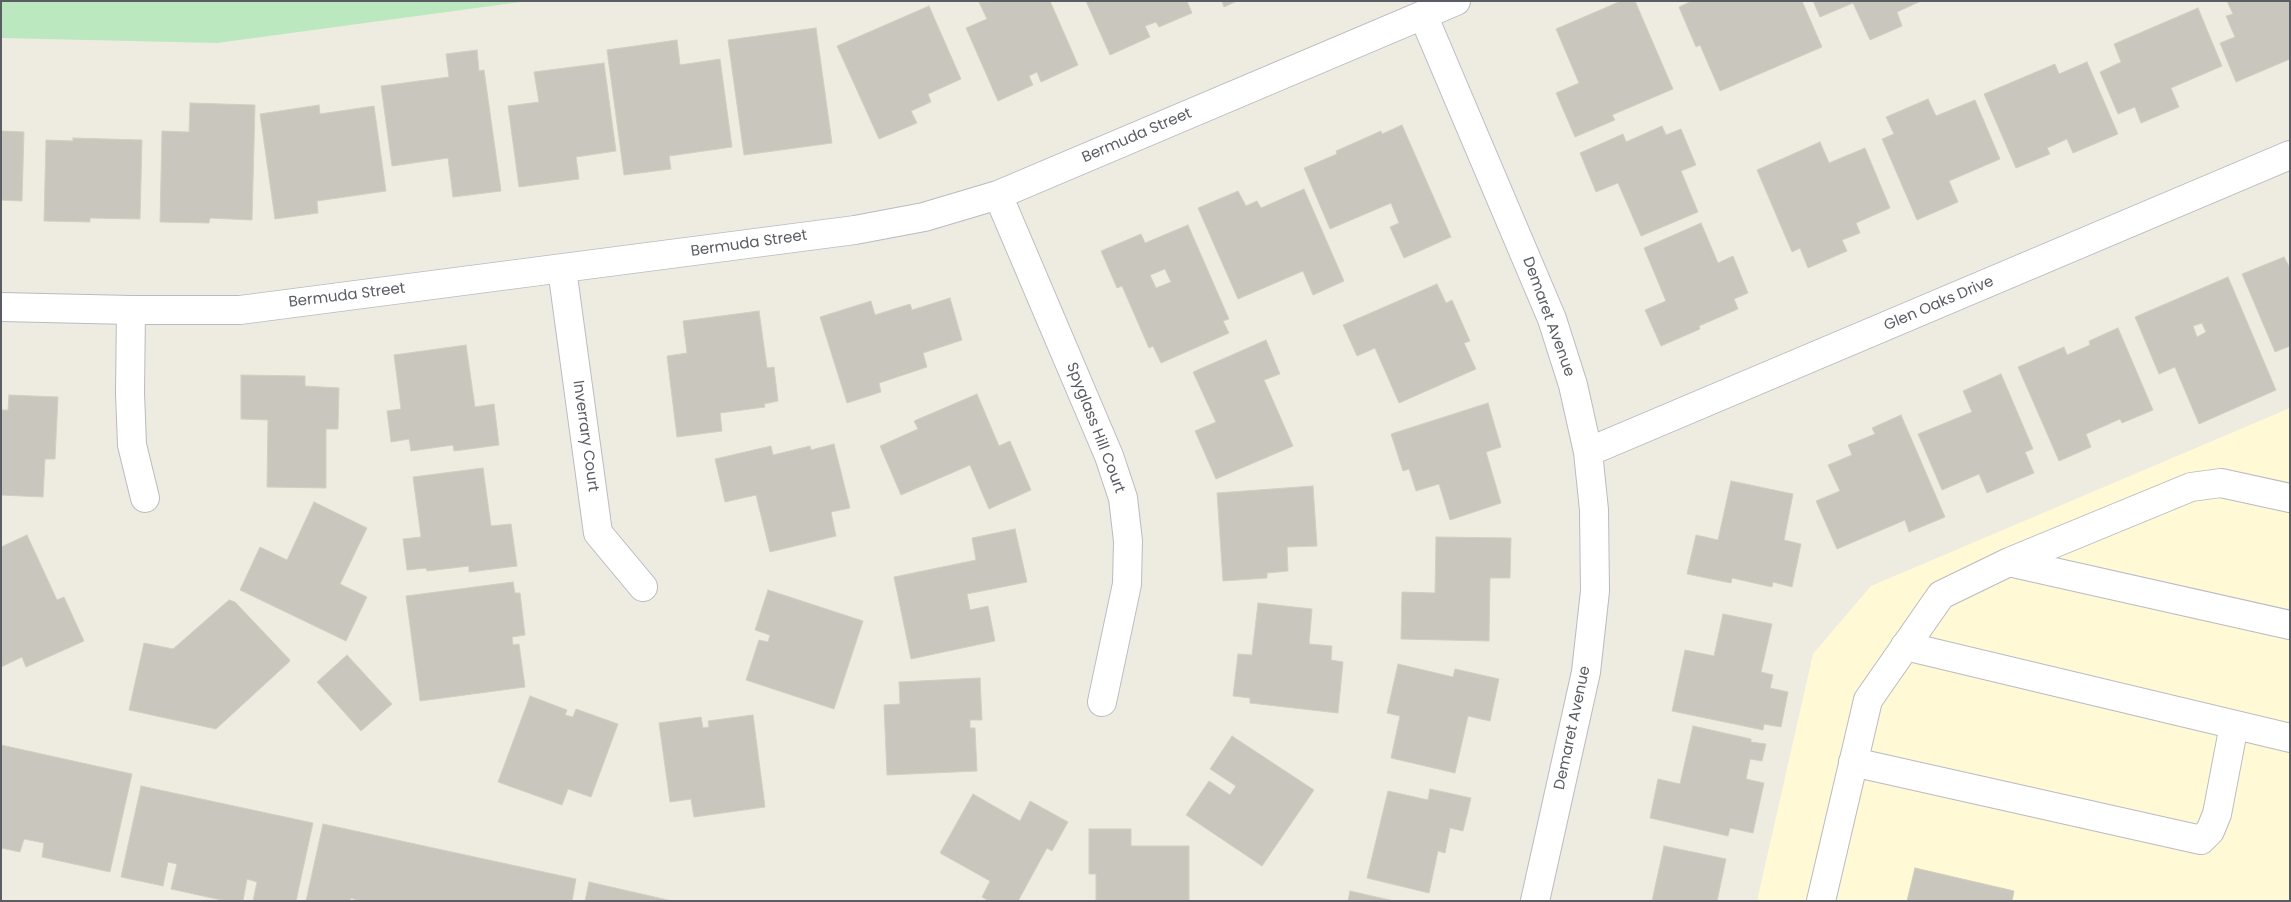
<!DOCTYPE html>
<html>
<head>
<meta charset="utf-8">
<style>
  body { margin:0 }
  #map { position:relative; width:2291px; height:902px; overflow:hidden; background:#eeece1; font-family:Poppins,sans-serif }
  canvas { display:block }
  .frame { position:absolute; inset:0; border:2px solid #5a5d63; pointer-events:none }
</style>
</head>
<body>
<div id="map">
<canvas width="2291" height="902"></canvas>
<div class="frame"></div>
</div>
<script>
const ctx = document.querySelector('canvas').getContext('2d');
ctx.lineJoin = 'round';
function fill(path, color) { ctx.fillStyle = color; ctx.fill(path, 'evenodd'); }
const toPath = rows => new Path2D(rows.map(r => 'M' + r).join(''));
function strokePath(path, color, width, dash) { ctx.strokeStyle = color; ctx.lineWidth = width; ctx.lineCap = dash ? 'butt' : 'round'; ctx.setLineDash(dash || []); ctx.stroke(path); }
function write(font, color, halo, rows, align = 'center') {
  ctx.font = font + ' Poppins,sans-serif'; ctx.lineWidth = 4; ctx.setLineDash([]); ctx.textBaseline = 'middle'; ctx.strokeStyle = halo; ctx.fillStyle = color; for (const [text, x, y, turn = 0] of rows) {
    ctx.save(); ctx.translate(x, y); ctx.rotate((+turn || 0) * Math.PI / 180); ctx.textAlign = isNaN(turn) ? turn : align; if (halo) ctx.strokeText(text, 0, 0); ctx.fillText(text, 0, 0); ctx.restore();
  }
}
fill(toPath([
  [2290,408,2290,901,1757,901,1813,654,1871,586]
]), '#fff9d5');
fill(toPath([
  [1,1,528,1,217,43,1,38]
]), '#bbe8bf');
const building = toPath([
  [1050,1,1078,65,1041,82,1037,72,1029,76,1033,85,998,101,966,28,987,19,979,2,1050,1],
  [1086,1,1187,1,1192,13,1159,27,1156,22,1145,26,1150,37,1110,55,1086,1],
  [1222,1,1237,1,1224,7,1222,1],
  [1621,1,1635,1,1673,89,1612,115,1615,120,1575,137,1556,93,1579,83,1556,29,1621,1],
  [1692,1,1802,1,1822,47,1720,91,1700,45,1696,47,1679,7,1692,1],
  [1813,1,1921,1,1897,12,1902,26,1870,40,1853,3,1820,17,1813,1],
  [2227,1,2290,1,2290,59,2236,82,2220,43,2235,37,2226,16,2233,14,2227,1],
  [929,6,961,79,928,94,931,102,911,111,917,123,879,139,837,46,929,6],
  [2198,8,2222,66,2171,88,2179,107,2141,123,2135,107,2118,114,2100,72,2121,62,2114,44,2198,8],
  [816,28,832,143,744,155,728,40,816,28],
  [677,40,680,65,720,59,732,147,669,156,671,169,624,175,607,50,677,40],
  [477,50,479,71,484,70,501,191,453,197,448,158,392,166,381,86,449,77,446,54,477,50],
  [2087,62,2118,134,2073,153,2067,139,2047,148,2050,154,2016,168,1984,94,2055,64,2059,74,2087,62],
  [604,63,616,151,576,157,579,179,519,187,508,106,539,102,534,72,604,63],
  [1928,99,1936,116,1975,100,2000,159,1949,181,1958,202,1917,220,1882,139,1894,134,1886,117,1928,99],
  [190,103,255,105,252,220,210,218,209,223,160,222,162,131,189,132,190,103],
  [319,105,320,114,374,106,386,191,317,201,318,213,275,219,260,114,319,105],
  [1402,125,1451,237,1404,258,1390,227,1399,223,1391,203,1330,229,1304,168,1337,154,1336,151,1381,131,1382,134,1402,125],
  [1662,126,1666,135,1681,129,1696,165,1681,171,1698,212,1641,236,1618,183,1596,192,1580,153,1623,134,1626,142,1662,126],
  [1,131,24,132,22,201,1,200,1,131],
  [73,138,142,140,140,219,90,218,90,222,44,221,46,140,73,141,73,138],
  [1820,142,1829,163,1865,148,1890,208,1856,223,1860,233,1842,240,1847,251,1808,268,1800,248,1792,252,1757,170,1820,142],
  [1304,189,1344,281,1313,295,1303,271,1238,299,1198,208,1238,191,1246,206,1257,201,1261,208,1304,189],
  [1701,223,1718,263,1733,256,1748,293,1734,299,1738,309,1699,326,1700,329,1661,346,1645,310,1666,301,1644,248,1701,223],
  [1188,225,1229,319,1223,321,1229,333,1161,363,1153,346,1149,348,1122,286,1117,288,1101,251,1141,234,1145,243,1188,225],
  [1165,269,1171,282,1156,288,1150,275,1165,269],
  [2284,257,2290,268,2290,346,2275,352,2242,274,2284,257],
  [2228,277,2276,390,2199,424,2175,367,2159,374,2135,317,2228,277],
  [2202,323,2206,332,2197,337,2193,326,2202,323],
  [1437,284,1446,303,1452,300,1470,341,1464,343,1476,369,1399,403,1375,348,1357,356,1343,325,1437,284],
  [950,298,962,340,923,353,927,367,879,383,881,392,847,403,820,317,871,301,875,315,910,304,912,310,950,298],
  [759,311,767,368,774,367,778,401,764,404,765,407,720,413,722,431,677,437,667,356,687,353,683,321,759,311],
  [2118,328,2153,410,2122,423,2120,419,2086,434,2091,447,2059,461,2018,367,2064,347,2067,355,2090,345,2089,341,2118,328],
  [1266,340,1280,374,1264,380,1293,446,1216,479,1195,431,1216,422,1193,372,1266,340],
  [466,345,475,407,494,404,499,445,454,451,453,445,411,451,409,439,391,442,387,411,401,409,394,355,466,345],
  [2001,374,2033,449,2025,452,2034,473,1987,493,1979,474,1942,490,1918,434,1972,412,1963,391,2001,374],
  [241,375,305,376,305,386,339,388,338,429,326,429,326,488,267,487,268,420,241,419,241,375],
  [977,394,999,446,1010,441,1031,490,989,509,970,465,901,495,880,446,918,429,914,421,977,394],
  [9,395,58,397,55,459,45,459,43,497,1,495,1,410,8,410,9,395],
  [1488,403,1501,447,1486,452,1501,503,1450,520,1439,484,1416,491,1409,469,1403,471,1391,434,1488,403],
  [1901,415,1945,517,1909,532,1905,520,1837,549,1816,501,1840,491,1828,465,1852,455,1848,445,1875,434,1872,428,1901,415],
  [834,444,850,508,831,512,836,536,770,552,756,495,725,502,715,459,771,446,773,455,810,446,811,450,834,444],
  [483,468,491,526,511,524,517,566,469,572,469,566,427,571,426,568,407,570,403,539,421,537,413,477,483,468],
  [1731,481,1793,494,1784,540,1801,544,1792,587,1773,582,1772,587,1732,578,1731,583,1687,574,1696,535,1718,540,1731,481],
  [1313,486,1317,546,1287,547,1288,571,1267,573,1267,578,1223,581,1217,493,1313,486],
  [314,502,367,528,340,584,367,597,346,641,240,590,260,547,287,560,314,502],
  [1015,529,1027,582,967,594,970,610,988,606,995,641,911,659,894,577,976,560,972,538,1015,529],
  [27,535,57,600,64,597,84,641,26,667,22,657,1,667,1,547,27,535],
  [1436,537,1511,538,1510,578,1490,578,1489,641,1401,639,1402,592,1435,593,1436,537],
  [513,582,515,593,520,593,525,635,512,637,513,645,519,644,525,687,420,701,406,596,513,582],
  [768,590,863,621,834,709,746,680,759,640,768,642,770,635,755,630,768,590],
  [229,600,235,602,290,660,289,662,216,729,129,710,144,643,173,649,229,600],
  [1258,603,1312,609,1309,644,1332,646,1331,660,1343,662,1338,713,1250,703,1250,698,1233,696,1238,654,1252,655,1258,603],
  [1723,614,1772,624,1761,672,1773,675,1770,688,1788,692,1781,727,1764,724,1763,730,1672,711,1685,650,1714,656,1723,614],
  [347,655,392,704,361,731,317,682,347,655],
  [1398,664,1453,677,1455,669,1499,679,1490,721,1468,716,1455,773,1391,758,1400,716,1387,713,1398,664],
  [980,678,982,720,970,720,970,728,975,728,977,771,887,775,884,705,900,704,899,682,980,678],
  [530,696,567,710,565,715,573,717,576,709,618,724,591,797,568,789,562,805,498,782,530,696],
  [753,715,765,807,694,817,691,799,670,802,659,723,701,717,703,728,709,727,708,721,753,715],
  [1693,726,1751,739,1751,742,1766,744,1762,761,1750,759,1746,779,1764,783,1753,833,1730,828,1728,836,1650,818,1658,779,1680,784,1693,726],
  [1232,736,1314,790,1262,866,1186,815,1209,781,1230,795,1236,786,1210,769,1232,736],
  [1,745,132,774,110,872,42,857,44,843,24,839,20,852,1,848,1,745],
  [141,786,313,823,296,901,253,901,257,882,247,879,243,901,226,901,171,889,177,864,168,862,163,886,121,877,141,786],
  [1430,789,1471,798,1463,831,1450,828,1445,853,1438,851,1429,893,1367,878,1388,791,1428,800,1430,789],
  [973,794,1020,821,1030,801,1068,822,1052,851,1047,848,1018,901,989,901,982,897,990,881,940,853,973,794],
  [323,824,576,879,572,901,359,901,351,898,350,901,306,901,323,824],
  [1089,829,1131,829,1131,846,1189,846,1189,901,1096,901,1096,874,1089,874,1089,829],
  [1664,846,1726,859,1717,901,1652,901,1664,846],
  [1915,868,2014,891,2012,901,1907,901,1915,868],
  [589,882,672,901,585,901,589,882],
  [1350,891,1394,901,1348,901,1350,891]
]);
fill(building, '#c9c6be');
strokePath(building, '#d3cfbf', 1);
const minor = toPath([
  [1423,15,1552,319,1573,385,1588,452,1594,510,1595,591,1586,672,1535,901],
  [998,195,1109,456,1123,498,1128,541,1127,584,1102,702],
  [562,269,598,533,643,587],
  [1,307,131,310,240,310,855,230,924,217,998,195,1456,1],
  [131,310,130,393,132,445,145,498],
  [1588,452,2290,155],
  [2009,562,2191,487,2221,483,2290,498],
  [1905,646,2290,738],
  [1853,762,2201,840,2210,831,2217,814,2234,725],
  [1821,901,1868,700,1941,595,2009,562,2290,625]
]);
strokePath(minor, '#b9bbc1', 30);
strokePath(minor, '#fff', 28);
write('15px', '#5a5d63', '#fff', [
  ["Bermuda Street",1137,136,-23],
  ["Bermuda Street",749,244,-8],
  ["Bermuda Street",347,296,-7],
  ["Glen Oaks Drive",1939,304,-23],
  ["Demaret Avenue",1548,317,70],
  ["Spyglass Hill Court",1095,428,69],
  ["Inverrary Court",585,436,82],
  ["Demaret Avenue",1573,728,-78]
]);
</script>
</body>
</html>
